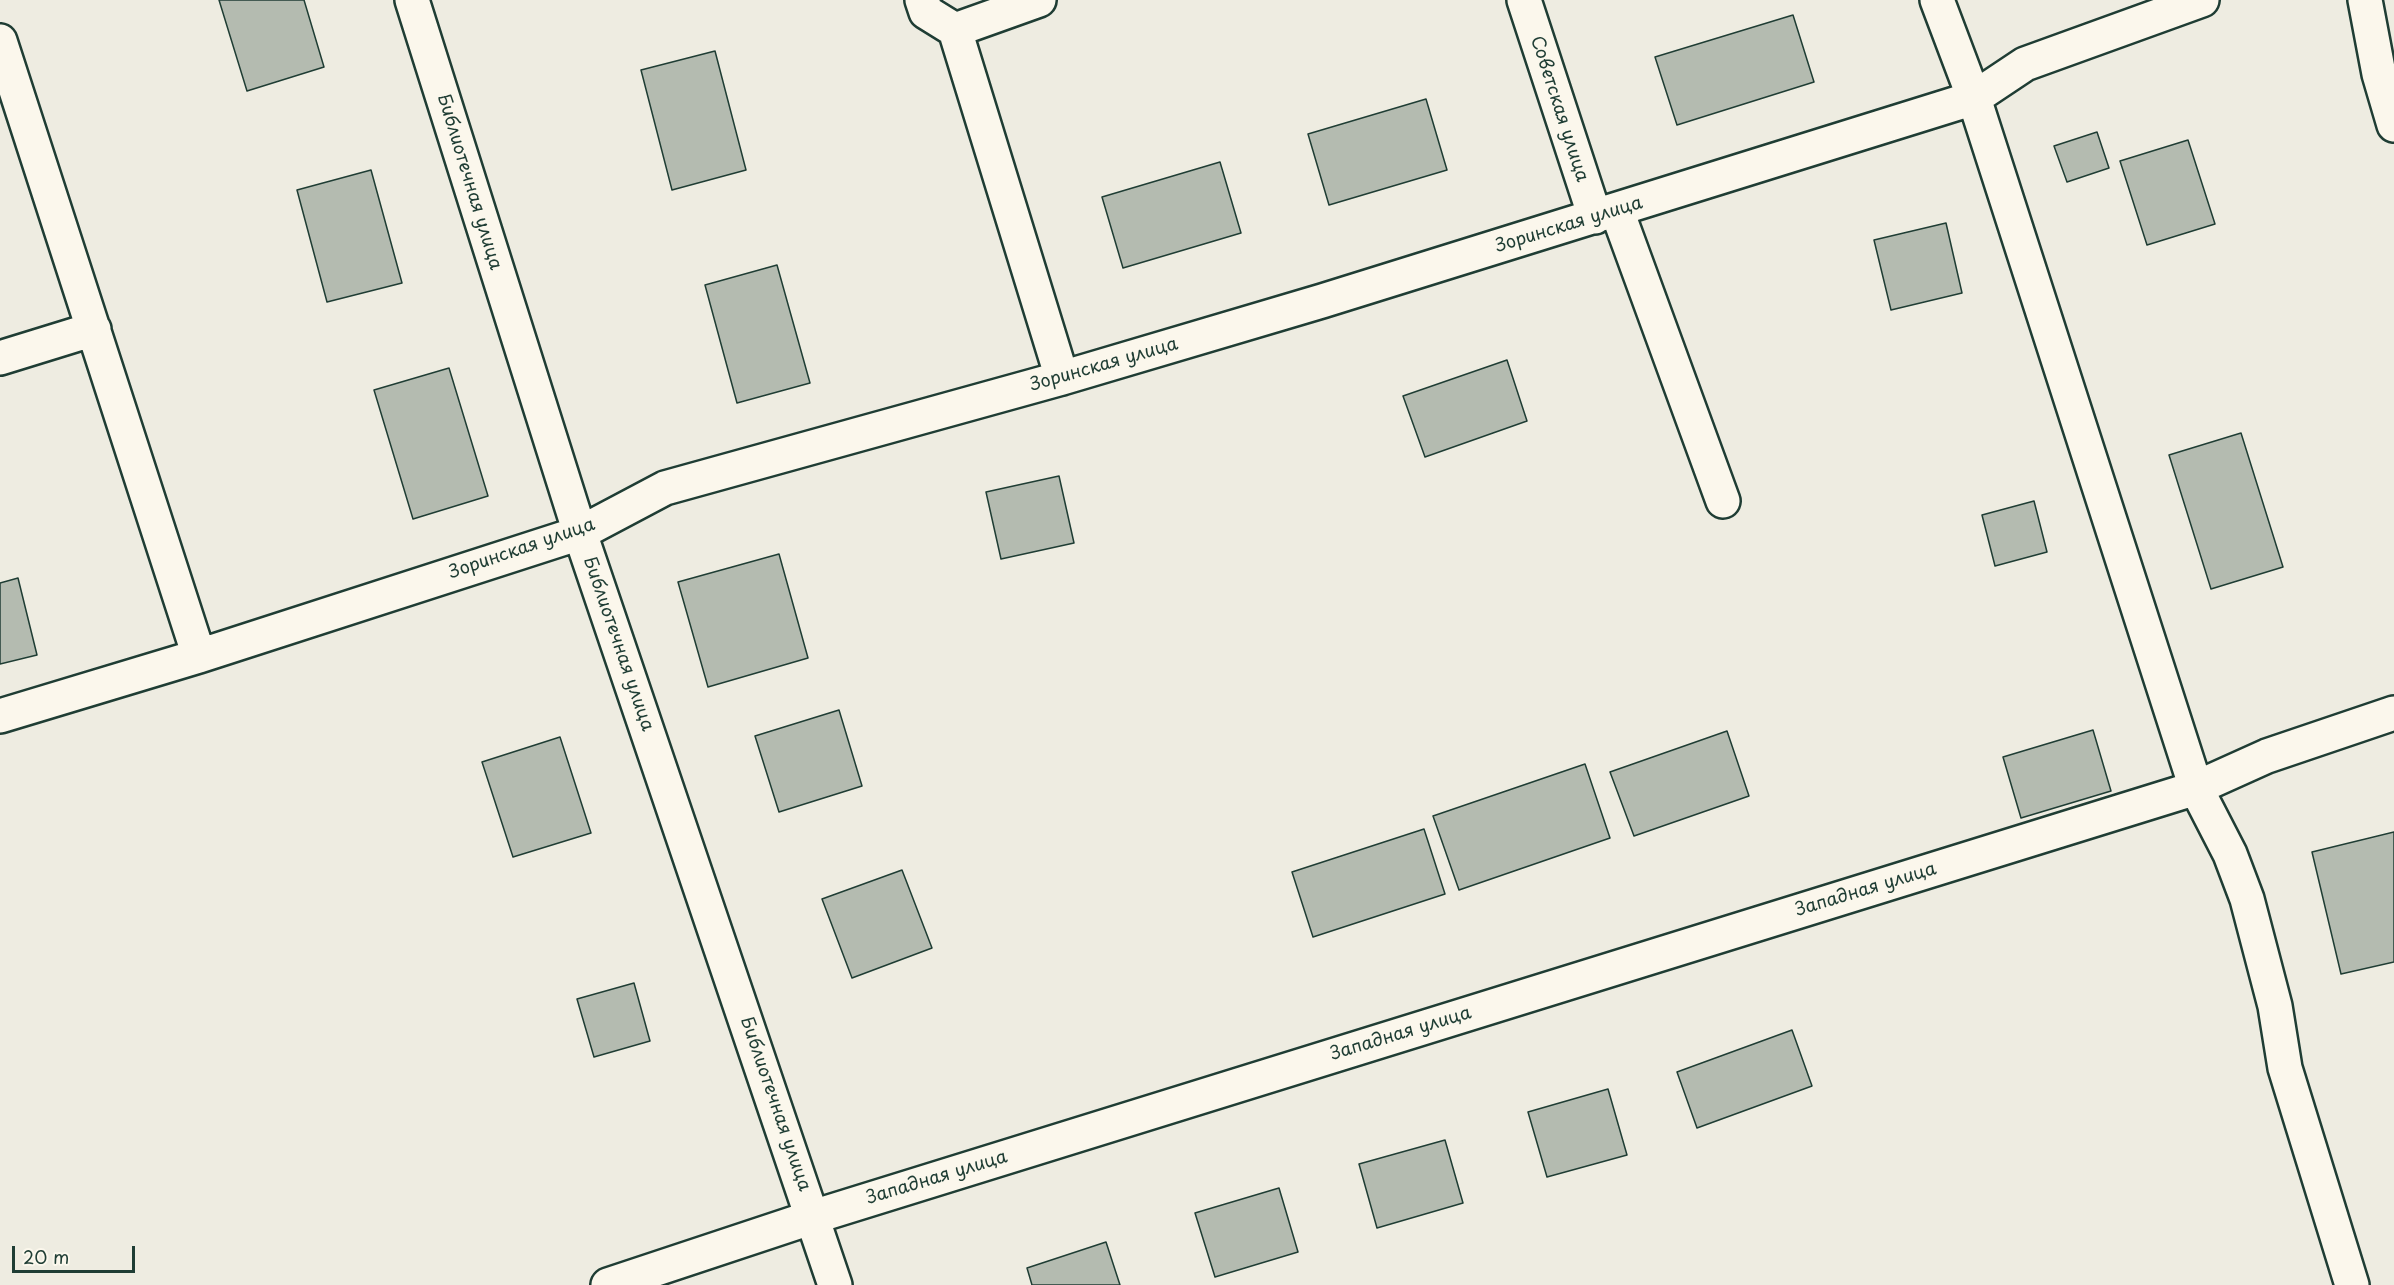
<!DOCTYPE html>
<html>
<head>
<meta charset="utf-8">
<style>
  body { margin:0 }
  #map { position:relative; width:2394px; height:1285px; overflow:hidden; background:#eeece1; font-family:"Playpen Sans",sans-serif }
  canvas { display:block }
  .scale { position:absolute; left:12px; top:1246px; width:123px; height:27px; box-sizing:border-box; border:3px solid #1f3d34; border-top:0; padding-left:8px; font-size:18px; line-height:21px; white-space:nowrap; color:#1f3d34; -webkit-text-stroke:4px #fbf7ec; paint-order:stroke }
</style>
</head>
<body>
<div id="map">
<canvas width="2394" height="1285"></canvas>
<div class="scale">20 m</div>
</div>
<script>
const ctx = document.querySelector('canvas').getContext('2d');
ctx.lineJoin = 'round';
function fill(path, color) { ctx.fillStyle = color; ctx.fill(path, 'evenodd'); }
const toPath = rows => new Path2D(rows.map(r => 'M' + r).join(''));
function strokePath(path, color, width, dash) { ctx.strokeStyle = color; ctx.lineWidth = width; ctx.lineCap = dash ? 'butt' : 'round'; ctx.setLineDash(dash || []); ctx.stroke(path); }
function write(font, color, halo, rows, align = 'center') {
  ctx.font = font + ' "Playpen Sans",sans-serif'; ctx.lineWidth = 4.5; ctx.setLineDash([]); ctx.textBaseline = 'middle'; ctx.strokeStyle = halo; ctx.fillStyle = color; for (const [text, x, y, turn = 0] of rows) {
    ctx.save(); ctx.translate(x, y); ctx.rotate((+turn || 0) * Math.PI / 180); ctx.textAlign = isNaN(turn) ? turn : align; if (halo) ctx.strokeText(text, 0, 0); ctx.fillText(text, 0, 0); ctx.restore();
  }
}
const building = toPath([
  [219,0,304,0,324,67,247,91,219,0],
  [1793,15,1814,82,1677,125,1655,57,1793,15],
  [715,51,746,170,672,190,641,70,715,51],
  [1426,99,1447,170,1329,205,1308,134,1426,99],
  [2097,132,2109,168,2067,182,2054,146,2097,132],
  [2188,140,2215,224,2147,245,2120,161,2188,140],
  [1220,162,1241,233,1123,268,1102,197,1220,162],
  [371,170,402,283,327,302,297,190,371,170],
  [1946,223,1962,293,1891,310,1874,240,1946,223],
  [777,265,810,383,737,403,705,285,777,265],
  [1507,360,1527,421,1425,457,1403,396,1507,360],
  [449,368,488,496,413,519,374,390,449,368],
  [2241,433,2283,567,2211,589,2169,455,2241,433],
  [1059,476,1074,543,1001,559,986,492,1059,476],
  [2034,501,2047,552,1995,566,1982,515,2034,501],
  [779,554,808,658,708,687,678,582,779,554],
  [18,578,37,655,0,664,0,583,18,578],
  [839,710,862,786,779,812,755,736,839,710],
  [2093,730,2111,791,2021,818,2003,757,2093,730],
  [1727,731,1749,796,1634,836,1610,772,1727,731],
  [560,737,591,833,513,857,482,762,560,737],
  [1585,764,1610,838,1459,890,1433,816,1585,764],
  [1424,829,1445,894,1313,937,1292,872,1424,829],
  [2394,832,2394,962,2341,974,2312,852,2394,832],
  [902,870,932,948,852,978,822,899,902,870],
  [634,983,650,1041,594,1057,577,999,634,983],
  [1792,1030,1812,1086,1697,1128,1677,1072,1792,1030],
  [1608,1089,1627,1155,1547,1177,1528,1112,1608,1089],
  [1445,1140,1463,1203,1377,1228,1359,1164,1445,1140],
  [1279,1188,1298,1252,1215,1277,1195,1213,1279,1188],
  [1106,1242,1120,1285,1032,1285,1027,1268,1106,1242]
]);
fill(building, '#b4bbb0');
strokePath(building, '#1f3d34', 1.5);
const minor = toPath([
  [412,0,580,533,835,1285],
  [922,0,926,12,955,30,1062,378],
  [1524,0,1595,217],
  [1937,0,1974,98,2196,788,2230,854,2247,899,2275,1006,2285,1068,2352,1285],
  [2365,0,2379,74,2394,125],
  [955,30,1039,0],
  [0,41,199,656],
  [1617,211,1723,501],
  [0,358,94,329],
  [0,716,199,656,580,533,665,488,1062,378,1322,301,1974,98,2025,64,2202,0],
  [608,1285,813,1217,2196,788,2267,756,2394,713]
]);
strokePath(minor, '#1f3d34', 38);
strokePath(minor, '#fbf7ec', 33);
write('18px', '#1f3d34', '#fbf7ec', [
  ["Советская улица",1559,109,72],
  ["Библиотечная улица",469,182,73],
  ["Зоринская улица",1569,225,-17],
  ["Зоринская улица",1104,365,-16],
  ["Зоринская улица",522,549,-19],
  ["Библиотечная улица",618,644,71],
  ["Западная улица",1866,890,-17],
  ["Западная улица",1401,1034,-17],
  ["Библиотечная улица",775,1104,71],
  ["Западная улица",937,1178,-17]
]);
</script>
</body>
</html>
